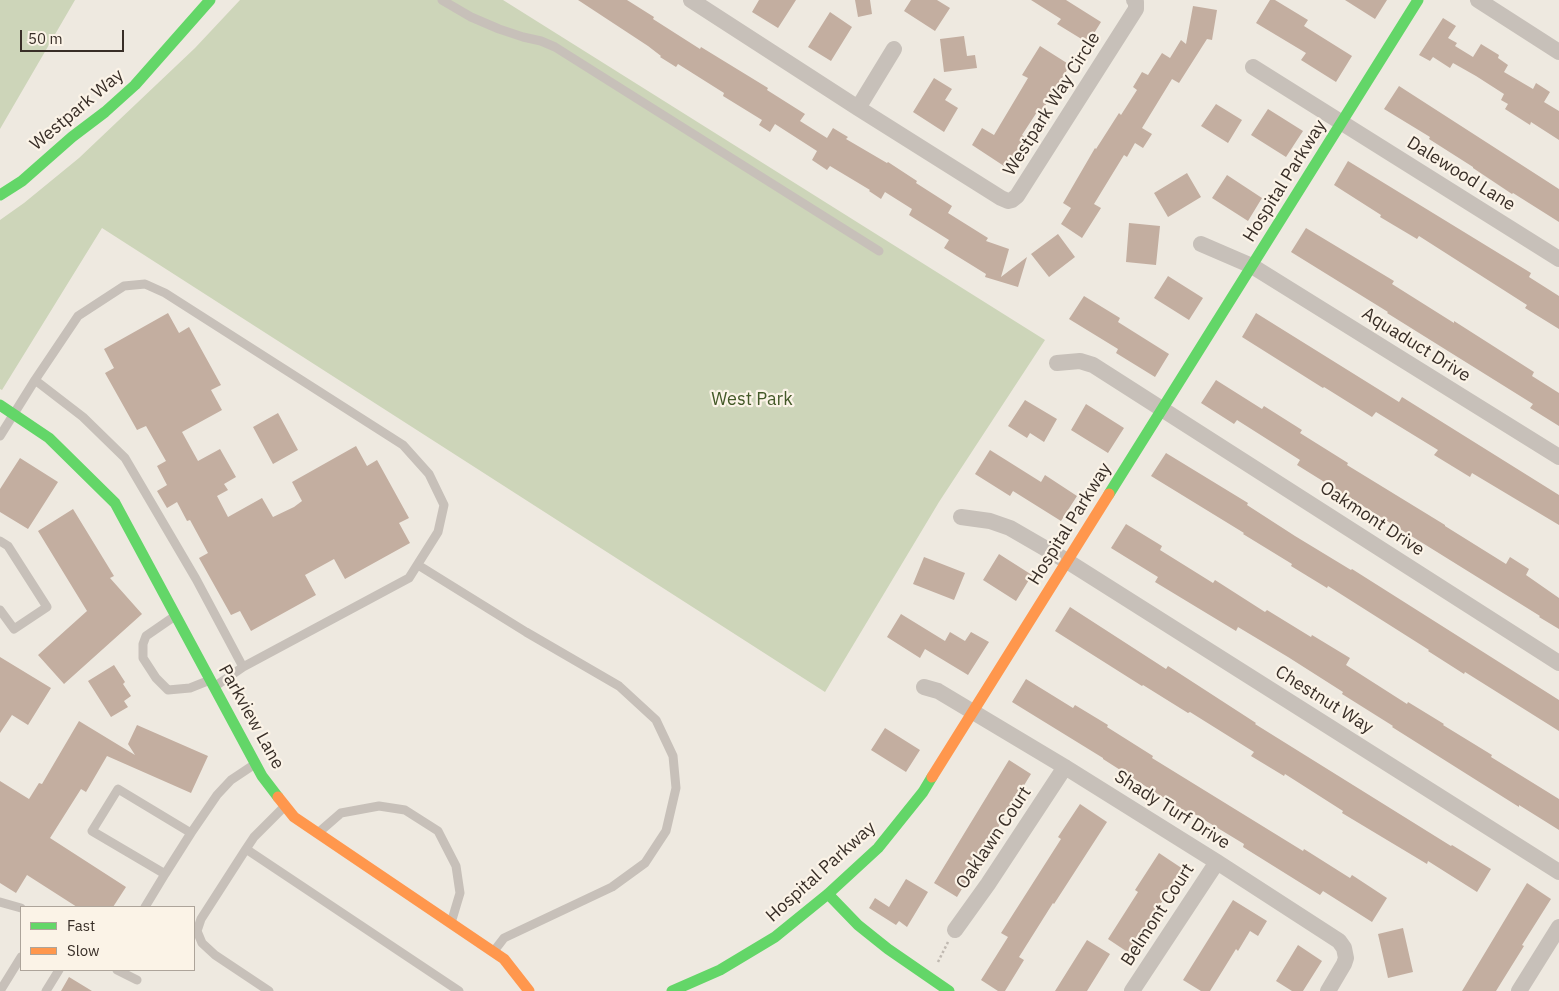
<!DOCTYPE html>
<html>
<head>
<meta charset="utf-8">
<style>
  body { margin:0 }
  #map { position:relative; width:1559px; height:991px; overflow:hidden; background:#eee9e0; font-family:"IBM Plex Sans",sans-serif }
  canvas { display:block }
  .legend { position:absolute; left:20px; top:906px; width:175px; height:65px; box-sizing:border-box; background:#fbf3e7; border:1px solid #ada49a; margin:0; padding:6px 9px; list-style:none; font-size:15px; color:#382e27 }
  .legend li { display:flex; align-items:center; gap:10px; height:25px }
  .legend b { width:25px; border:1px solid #ada49a }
  .scale { position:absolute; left:20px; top:30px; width:104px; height:22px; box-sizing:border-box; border:2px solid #382e27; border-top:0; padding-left:6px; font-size:15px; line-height:18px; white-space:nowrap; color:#382e27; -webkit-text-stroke:4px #fbf3e7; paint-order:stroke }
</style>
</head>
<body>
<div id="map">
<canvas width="1559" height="991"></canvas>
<ul class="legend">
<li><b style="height:6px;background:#63d668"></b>Fast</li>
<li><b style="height:6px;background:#ff974d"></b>Slow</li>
</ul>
<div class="scale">50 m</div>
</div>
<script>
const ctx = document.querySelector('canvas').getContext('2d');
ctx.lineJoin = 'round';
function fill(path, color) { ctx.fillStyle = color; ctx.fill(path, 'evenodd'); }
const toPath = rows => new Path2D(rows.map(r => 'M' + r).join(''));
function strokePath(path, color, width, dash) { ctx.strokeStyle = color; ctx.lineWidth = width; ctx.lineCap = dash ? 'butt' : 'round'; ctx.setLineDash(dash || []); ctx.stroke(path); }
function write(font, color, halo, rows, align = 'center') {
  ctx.font = font + ' "IBM Plex Sans",sans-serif'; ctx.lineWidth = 4.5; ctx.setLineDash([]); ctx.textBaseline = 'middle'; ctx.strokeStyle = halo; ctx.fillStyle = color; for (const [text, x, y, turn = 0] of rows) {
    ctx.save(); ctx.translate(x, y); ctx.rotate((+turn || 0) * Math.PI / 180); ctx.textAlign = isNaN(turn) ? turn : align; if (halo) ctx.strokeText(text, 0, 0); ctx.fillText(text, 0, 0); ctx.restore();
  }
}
fill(toPath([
  [0,0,75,0,0,129],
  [240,0,503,0,1045,340,939,502,825,692,102,228,2,390,0,389,0,220,24,203,79,158,195,48]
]), '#cdd5b9');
fill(toPath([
  [578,0,627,0,654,17,653,19,700,49,701,47,768,88,767,90,805,114,800,121,827,138,833,128,848,137,846,139,887,163,888,162,917,181,916,183,952,206,948,213,988,238,986,241,1009,249,1001,277,1027,257,1018,287,985,277,986,274,944,248,949,240,909,215,912,209,885,192,881,199,869,191,870,190,830,166,827,170,812,160,817,151,775,124,770,132,759,125,762,120,723,96,724,93,678,64,676,67,660,57,661,56,648,46],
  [759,0,796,0,778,28,752,12],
  [855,0,870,0,872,14,858,17],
  [911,0,937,0,950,8,935,31,904,11],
  [1031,0,1066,0,1101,22,1088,43,1057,24,1061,19],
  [1270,0,1275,0,1308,20,1304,26,1352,56,1336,82,1301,60,1306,53,1256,23],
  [1345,0,1387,0,1375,19],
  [1193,6,1217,10,1212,40,1207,39,1179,83,1172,79,1142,128,1152,134,1143,148,1135,143,1127,157,1124,155,1094,204,1101,208,1082,238,1061,224,1071,208,1063,203,1095,148,1096,149,1119,113,1121,115,1137,90,1133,87,1142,72,1148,75,1162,53,1170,58,1181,40,1186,44],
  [830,12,852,27,831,61,808,47],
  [1443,18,1456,26,1448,38,1457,43,1455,46,1473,57,1481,44,1499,55,1498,58,1508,65,1504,72,1533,89,1536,83,1550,92,1544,102,1559,111,1559,140,1531,122,1530,125,1505,109,1508,104,1501,100,1504,94,1476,76,1453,63,1450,68,1433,57,1430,61,1419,55],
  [964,36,967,56,975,55,977,68,944,72,940,39],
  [1040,46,1070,65,1040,114,1037,112,1022,135,1026,138,1007,168,972,145,982,128,994,135,1028,78,1022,75],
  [934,78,952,89,945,100,958,108,944,132,913,112],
  [1399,86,1559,189,1559,222,1513,193,1512,194,1473,168,1473,167,1429,139,1430,137,1384,109],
  [1216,104,1242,120,1228,143,1201,126],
  [1268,109,1303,131,1286,157,1251,135],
  [1348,161,1531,273,1529,277,1559,296,1559,329,1525,308,1527,305,1419,236,1417,239,1380,217,1381,215,1334,185],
  [1187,173,1201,197,1168,217,1154,193],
  [1227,175,1262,198,1248,221,1212,198],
  [1129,223,1160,226,1156,265,1126,262],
  [1306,228,1394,281,1392,284,1454,323,1454,321,1534,372,1532,376,1559,393,1559,426,1530,408,1533,404,1387,313,1388,312,1291,252],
  [1058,234,1075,257,1049,277,1031,254],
  [1168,276,1203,298,1189,320,1154,298],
  [1084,296,1120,318,1118,322,1169,354,1155,377,1116,353,1118,349,1069,319],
  [168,313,179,333,189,327,221,385,211,390,222,410,182,432,198,461,220,449,236,477,224,484,228,490,217,496,228,517,262,498,273,517,294,507,302,501,292,482,356,446,367,466,377,460,409,518,399,523,410,543,345,579,334,559,305,575,316,595,251,631,240,611,231,615,199,558,208,553,190,520,187,521,177,502,167,508,157,491,167,485,157,466,166,461,146,426,137,430,105,373,114,368,104,349],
  [1256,313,1399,402,1402,397,1559,495,1559,525,1472,473,1470,477,1434,455,1438,450,1376,412,1372,417,1324,387,1323,388,1242,337],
  [1216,380,1262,409,1264,406,1302,430,1300,433,1348,463,1347,465,1445,525,1445,526,1506,564,1510,557,1529,569,1526,575,1559,598,1559,629,1539,617,1540,616,1297,465,1300,460,1237,420,1234,424,1201,403],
  [1025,400,1057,419,1044,442,1030,433,1027,438,1008,426],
  [1086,404,1124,428,1108,453,1071,430],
  [278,413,298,450,273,464,253,427],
  [990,450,1041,482,1045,475,1077,496,1061,521,1013,491,1010,496,975,474],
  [1166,453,1248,503,1247,505,1295,536,1351,570,1352,569,1559,700,1559,731,1465,672,1464,674,1428,651,1429,650,1328,586,1327,588,1291,566,1292,564,1243,534,1244,533,1151,476],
  [20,458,58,482,28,529,0,512,0,489],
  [73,509,114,576,110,578,142,614,64,684,38,655,87,611,38,531],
  [1126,524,1162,546,1160,550,1213,583,1215,580,1265,612,1267,610,1311,637,1312,635,1350,658,1346,665,1407,704,1408,702,1444,724,1443,725,1492,755,1491,757,1559,799,1559,830,1519,805,1519,807,1392,727,1393,726,1342,694,1343,692,1288,657,1238,627,1236,631,1155,582,1158,577,1111,548],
  [999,554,1032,575,1016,601,983,580],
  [924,557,965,573,954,600,913,584],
  [1070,607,1166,669,1168,666,1256,723,1255,724,1451,846,1452,845,1491,869,1477,892,1428,861,1427,864,1342,813,1343,811,1285,774,1284,776,1251,756,1254,752,1190,712,1188,713,1143,685,1142,686,1055,631],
  [901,614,945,641,950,632,965,641,971,632,989,642,968,675,925,649,920,658,887,637],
  [0,657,51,688,28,725,12,715,0,733],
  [114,665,125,682,123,684,131,696,124,701,128,707,111,717,88,681],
  [1026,679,1073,708,1075,705,1108,725,1107,727,1153,756,1152,758,1303,851,1304,849,1350,878,1352,875,1387,898,1372,922,1323,891,1320,895,1243,847,1244,844,1188,810,1186,812,1103,759,1103,758,1012,702],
  [79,721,135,755,128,744,137,725,208,756,191,793,107,756,86,792,81,789,50,838,126,887,113,907,77,907,27,875,16,893,0,883,0,781,29,799,39,783,42,784],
  [885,728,920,750,906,772,871,750],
  [1009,760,1031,774,976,863,977,864,957,897,934,883],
  [1080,804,1107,822,1054,904,1053,903,1019,957,1024,960,1005,991,998,991,981,980,1008,937,1001,933,1061,839,1058,837],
  [1159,853,1183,869,1129,953,1108,939,1138,892,1135,890],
  [906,879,928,892,907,927,899,921,896,925,869,908,875,898,889,907],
  [1527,883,1551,899,1522,945,1524,946,1496,991,1462,991],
  [1233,900,1267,921,1258,936,1250,931,1238,951,1236,949,1210,991,1201,991,1183,980],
  [1403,928,1413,972,1388,978,1378,934],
  [1087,940,1110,954,1087,991,1055,991],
  [1298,945,1322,961,1303,991,1292,991,1276,981],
  [69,977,92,991,61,991]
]), '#c3aea0');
strokePath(toPath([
  [938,962,948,942]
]), '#c0b9b1', 2.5, [2.5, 2.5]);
strokePath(toPath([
  [442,0,471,17,499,29,523,37,541,41,555,47,879,251],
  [0,436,35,380],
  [0,541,8,546,47,607,14,629,0,610],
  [418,565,526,632,619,686,656,720,673,756,676,788,666,831,645,863,612,887,504,938,494,951],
  [175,616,146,636,143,644,143,658,156,678,168,690,190,688,210,680],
  [214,687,243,667,409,578,438,532,444,505,429,474,403,445,165,293,145,284,124,286,78,316,35,380,83,417,125,458,196,579,243,667],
  [191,833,165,874,92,831,118,789,191,833,217,795,231,780,255,764],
  [318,833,341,813,379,806,405,810,438,831,456,866,460,893,451,923],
  [246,849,254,837,285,806],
  [0,902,21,908],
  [145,907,165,874],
  [117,970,137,980],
  [0,991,21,957],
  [46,991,59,970],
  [269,991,215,955,202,943,197,931,201,919,246,849,459,991]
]), '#c7c0b9', 9);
strokePath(toPath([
  [691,0,858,108,1001,198,1008,201,1012,200,1017,196,1136,9,1136,2,1134,0],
  [1478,0,1559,52],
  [1253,67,1559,259],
  [858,108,894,49],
  [1201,244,1252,266,1559,457],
  [1057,363,1080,361,1093,365,1559,663],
  [961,517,990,521,1010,528,1067,561,1559,872],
  [924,687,938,691,1065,767,1217,862,1339,941,1344,948,1346,958,1344,964,1328,991],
  [955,930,988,884,1065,767],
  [1132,991,1217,862],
  [1519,991,1559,927]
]), '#c7c0b9', 16);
strokePath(toPath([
  [0,195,22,181,72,137,105,112,135,85,210,0],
  [0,405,49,438,115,503,262,776,278,797],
  [1109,494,1418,0],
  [828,894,858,925,888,949,949,991],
  [672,991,720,970,775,937,828,894,878,848,923,792,932,777]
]), '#63d668', 11);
strokePath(toPath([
  [932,777,1109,494],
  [278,797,294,817,504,959,529,991]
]), '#ff974d', 11);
write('18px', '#382e27', '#fbf3e7', [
  ["Westpark Way Circle",1052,104,-58],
  ["Westpark Way",77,110,-40],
  ["Dalewood Lane",1461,174,32],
  ["Hospital Parkway",1285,181,-58],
  ["Aquaduct Drive",1416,345,32],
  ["Oakmont Drive",1372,519,33],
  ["Hospital Parkway",1070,524,-58],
  ["Chestnut Way",1324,700,32],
  ["Parkview Lane",251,717,61],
  ["Shady Turf Drive",1172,810,32],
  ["Oaklawn Court",994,838,-56],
  ["Hospital Parkway",821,872,-42],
  ["Belmont Court",1158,915,-57]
]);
write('18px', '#435928', '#fbf3e7', [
  ["West Park",752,400]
]);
</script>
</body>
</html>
